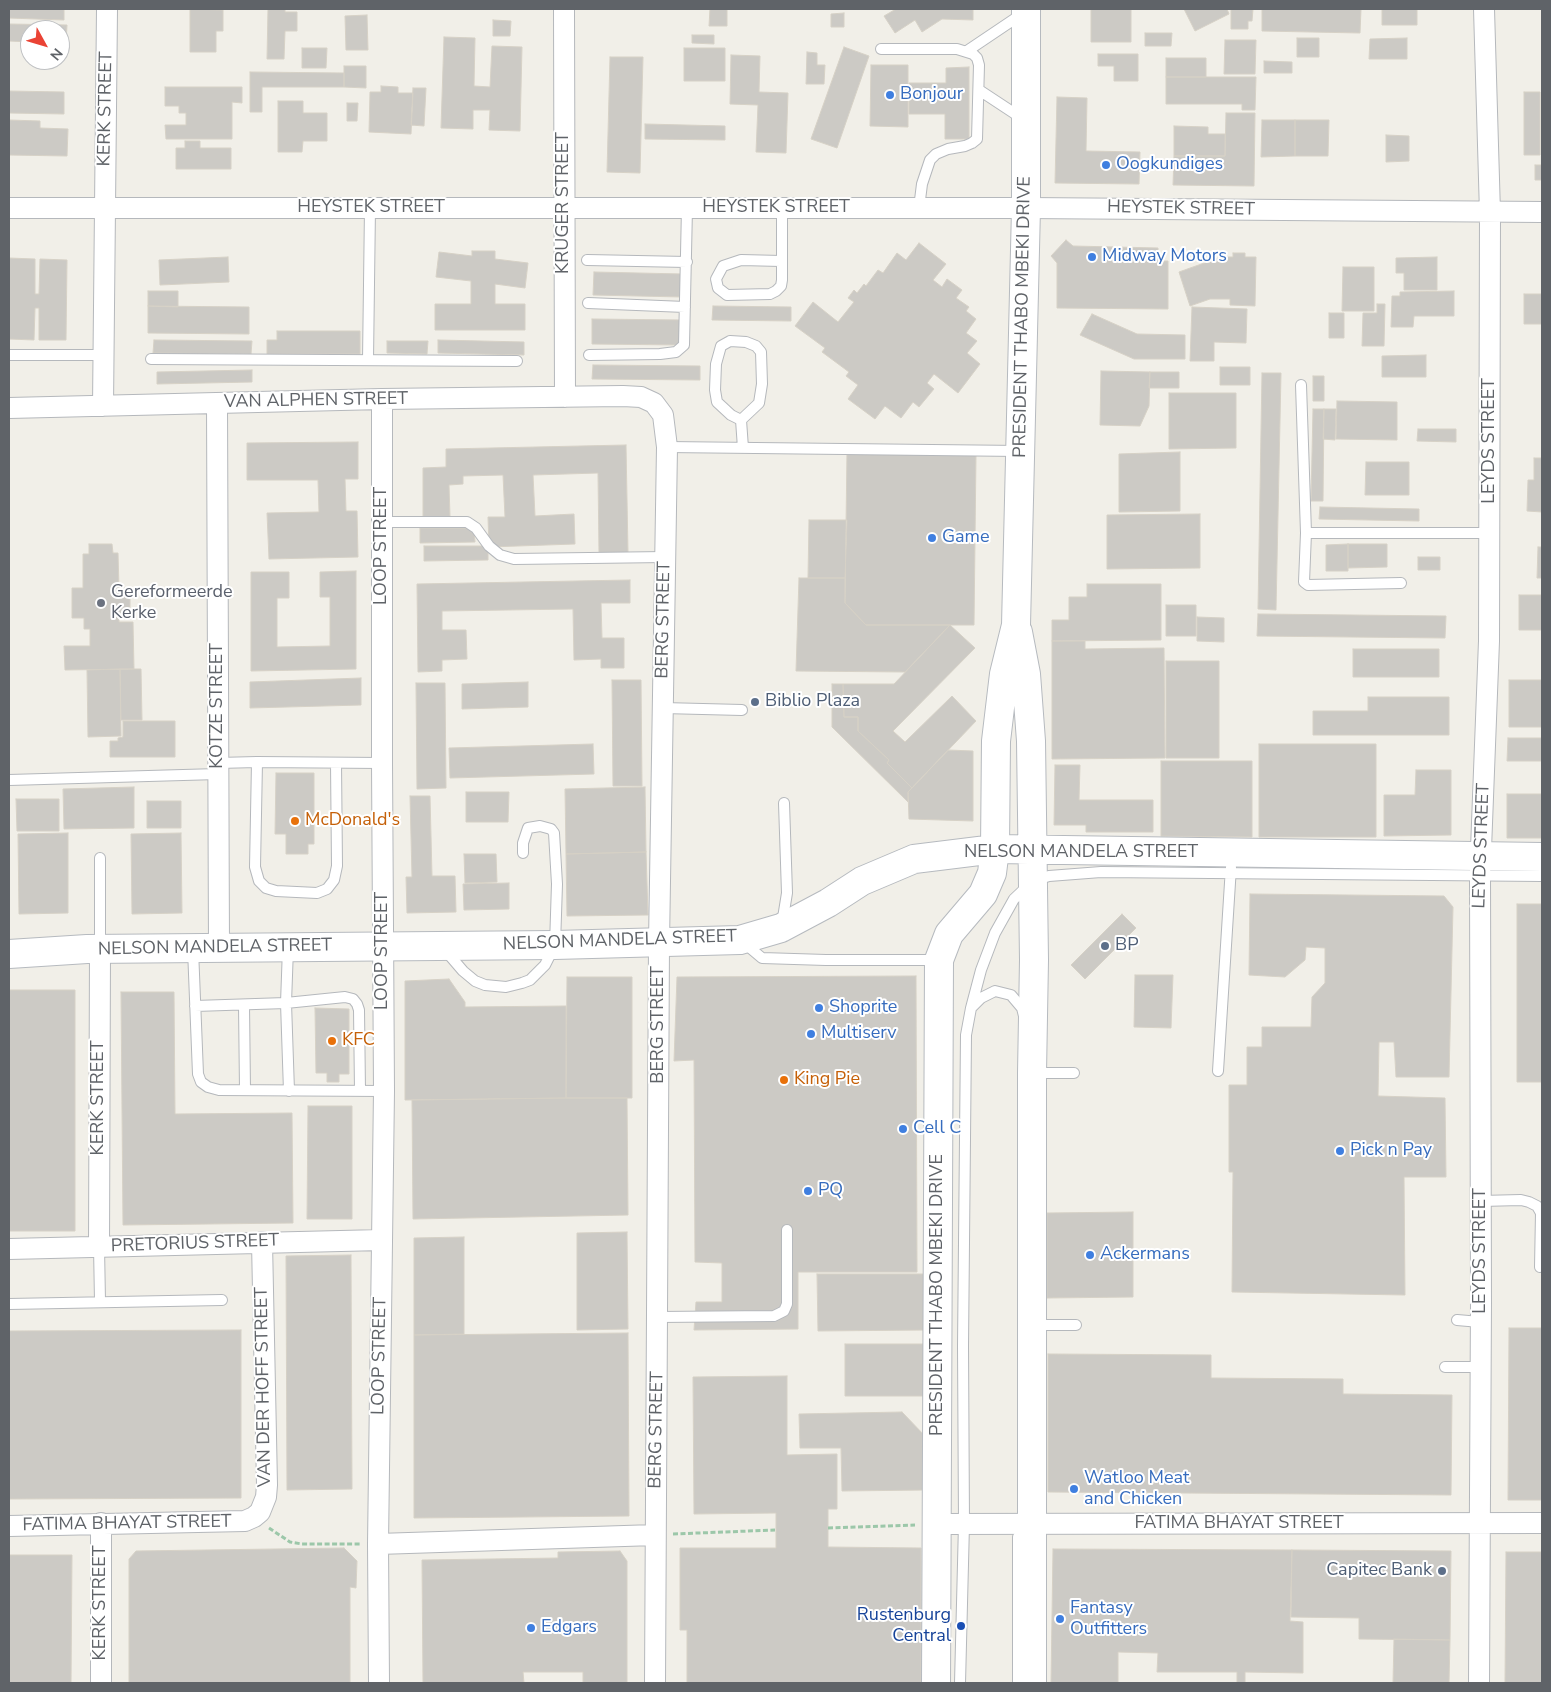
<!DOCTYPE html>
<html>
<head>
<meta charset="utf-8">
<style>
  body { margin:0 }
  #map { position:relative; width:1551px; height:1692px; overflow:hidden; background:#f1efe8; font-family:"Nunito Sans",sans-serif }
  canvas { display:block }
  .frame { position:absolute; inset:0; border:10px solid #5f6368; pointer-events:none }
  .north { position:absolute; left:20px; top:20px; width:50px; height:50px; box-sizing:border-box; background:#fff; border:1px solid #bfc1c3; border-radius:50%; rotate:129deg; font-size:14px; font-weight:700; line-height:20px; text-align:center; color:#5f6368 }
  .north::after { content:''; display:block; margin:auto; width:18px; height:22px; background:#ea4335; clip-path:polygon(50% 0,100% 100%,50% 72%,0 100%) }
</style>
</head>
<body>
<div id="map">
<canvas width="1551" height="1692"></canvas>
<div class="frame"></div>
<div class="north">N</div>
</div>
<script>
const ctx = document.querySelector('canvas').getContext('2d');
ctx.lineJoin = 'round';
function fill(path, color) { ctx.fillStyle = color; ctx.fill(path, 'evenodd'); }
const toPath = rows => new Path2D(rows.map(r => 'M' + r).join(''));
function strokePath(path, color, width, dash) { ctx.strokeStyle = color; ctx.lineWidth = width; ctx.lineCap = dash ? 'butt' : 'round'; ctx.setLineDash(dash || []); ctx.stroke(path); }
function write(font, color, halo, rows, align = 'center') {
  ctx.font = font + ' "Nunito Sans",sans-serif'; ctx.lineWidth = 4; ctx.setLineDash([]); ctx.textBaseline = 'middle'; ctx.strokeStyle = halo; ctx.fillStyle = color; for (const [text, x, y, turn = 0] of rows) {
    ctx.save(); ctx.translate(x, y); ctx.rotate((+turn || 0) * Math.PI / 180); ctx.textAlign = isNaN(turn) ? turn : align; if (halo) ctx.strokeText(text, 0, 0); ctx.fillText(text, 0, 0); ctx.restore();
  }
}
const building = toPath([
  [9,9,64,9,64,20,9,18,9,9],
  [190,9,223,10,223,31,216,31,216,52,190,52,190,9],
  [268,9,285,9,285,12,297,12,297,31,285,31,284,59,267,59,268,9],
  [710,9,727,9,727,26,709,26,710,9],
  [896,9,973,9,973,20,942,19,922,32,915,20,895,33,884,16,896,9],
  [1091,9,1131,9,1131,42,1091,42,1091,9],
  [1184,9,1227,9,1229,14,1195,31,1184,9],
  [1231,9,1253,9,1252,21,1248,21,1248,29,1231,29,1231,9],
  [1262,9,1361,9,1360,33,1262,31,1262,9],
  [1382,9,1417,9,1417,25,1382,25,1382,9],
  [844,13,844,27,831,27,831,14,844,13],
  [367,15,368,50,346,50,345,16,367,15],
  [493,20,511,21,510,36,493,36,493,20],
  [9,24,67,25,66,43,60,43,60,30,30,30,30,42,9,41,9,24],
  [1145,33,1172,33,1171,46,1145,46,1145,33],
  [692,35,714,35,714,44,692,43,692,35],
  [444,37,475,38,474,86,490,87,492,46,522,47,520,131,489,130,490,110,473,110,473,129,441,128,444,37],
  [1297,38,1319,38,1319,57,1297,57,1297,38],
  [1407,38,1407,59,1369,59,1370,39,1407,38],
  [1225,40,1256,40,1255,74,1224,74,1225,40],
  [844,47,869,56,837,148,811,139,844,47],
  [302,48,327,48,326,68,302,68,302,48],
  [684,48,725,48,725,81,684,81,684,48],
  [807,52,817,53,817,65,825,65,824,84,806,84,807,52],
  [1098,54,1138,54,1138,81,1114,81,1114,66,1098,66,1098,54],
  [731,55,760,56,759,92,788,93,786,153,756,152,758,105,730,104,731,55],
  [610,57,643,57,640,173,607,172,610,57],
  [1166,58,1206,58,1206,77,1166,77,1166,58],
  [1264,61,1292,62,1292,73,1264,73,1264,61],
  [871,65,908,65,908,127,870,126,871,65],
  [344,66,366,66,366,88,344,87,344,66],
  [969,67,969,139,945,139,945,114,909,114,909,83,946,83,946,68,969,67],
  [250,72,344,73,344,87,262,87,262,112,250,112,250,72],
  [1166,77,1256,77,1255,110,1242,110,1242,104,1166,104,1166,77],
  [381,86,398,87,398,93,413,93,411,134,369,132,370,92,381,92,381,86],
  [165,87,242,87,242,103,232,102,232,139,166,139,165,125,186,125,186,113,179,113,179,106,165,106,165,87],
  [413,88,426,88,424,126,411,125,413,88],
  [9,91,64,92,64,114,9,113,9,91],
  [1524,92,1540,92,1540,155,1524,155,1524,92],
  [1057,97,1087,98,1086,151,1140,152,1139,184,1055,183,1057,97],
  [278,101,303,101,303,113,327,113,327,141,303,141,302,152,278,152,278,101],
  [347,103,358,103,357,121,347,121,347,103],
  [1226,113,1255,113,1254,186,1173,185,1174,156,1225,156,1226,113],
  [9,120,40,121,40,128,68,129,67,156,9,155,9,120],
  [1262,120,1295,120,1295,156,1261,157,1262,120],
  [1295,120,1329,120,1328,156,1295,156,1295,120],
  [645,124,725,126,725,140,645,139,645,124],
  [1174,126,1208,127,1208,134,1225,134,1225,156,1174,156,1174,126],
  [1386,135,1409,136,1409,161,1386,162,1386,135],
  [185,141,200,141,200,148,231,148,231,169,176,169,176,148,185,148,185,141],
  [1535,165,1542,165,1542,180,1535,180,1535,165],
  [1066,240,1073,246,1158,248,1158,261,1168,261,1168,309,1057,308,1057,263,1051,256,1066,240],
  [919,243,946,264,933,280,942,287,947,279,962,290,956,298,969,307,966,311,976,319,966,333,977,341,967,353,980,364,958,393,934,374,927,383,934,389,919,407,913,402,901,418,885,406,875,419,848,399,858,385,846,376,849,372,822,352,825,348,795,326,813,302,838,322,854,302,848,298,854,290,857,293,864,284,866,286,878,270,883,273,897,253,906,260,919,243],
  [472,251,495,251,495,259,528,263,525,288,495,284,495,304,525,304,525,330,435,330,435,304,471,304,471,281,436,277,439,252,472,256,472,251],
  [1233,253,1245,253,1245,257,1256,257,1255,306,1230,305,1230,299,1210,299,1190,306,1179,272,1221,257,1233,257,1233,253],
  [228,257,229,282,160,285,159,260,228,257],
  [1437,257,1437,290,1404,290,1404,273,1396,273,1396,258,1437,257],
  [9,258,35,259,35,294,39,294,40,259,67,260,66,340,39,340,39,308,35,308,34,340,9,339,9,258],
  [1343,267,1374,267,1374,311,1342,311,1343,267],
  [594,272,683,274,682,297,593,295,594,272],
  [148,291,178,291,178,307,148,306,148,291],
  [1454,291,1454,316,1414,316,1413,327,1391,327,1392,296,1400,296,1400,292,1454,291],
  [1524,294,1542,294,1542,324,1524,324,1524,294],
  [1377,304,1385,304,1384,346,1362,346,1363,313,1377,313,1377,304],
  [148,306,249,307,249,334,148,333,148,306],
  [713,306,791,307,791,321,712,320,713,306],
  [1192,307,1247,309,1246,343,1214,342,1214,361,1190,361,1192,307],
  [1329,313,1344,313,1344,338,1329,338,1329,313],
  [1092,314,1137,334,1185,335,1185,359,1134,359,1080,335,1092,314],
  [592,319,682,320,681,345,592,344,592,319],
  [277,331,360,331,360,354,267,354,267,340,277,340,277,331],
  [154,340,252,341,251,354,153,353,154,340],
  [438,340,524,342,524,355,438,353,438,340],
  [387,341,428,341,427,354,387,353,387,341],
  [1426,355,1426,377,1382,377,1382,356,1426,355],
  [593,365,700,366,700,380,592,379,593,365],
  [1220,367,1250,367,1250,385,1220,385,1220,367],
  [252,370,252,382,157,384,157,372,252,370],
  [1101,371,1150,372,1149,406,1140,426,1100,425,1101,371],
  [1150,372,1179,372,1179,388,1149,388,1150,372],
  [1262,373,1281,373,1276,610,1258,609,1262,373],
  [1313,376,1324,376,1324,401,1313,401,1313,376],
  [1169,393,1236,393,1236,448,1169,449,1169,393],
  [1337,401,1397,402,1397,440,1336,439,1337,401],
  [1313,409,1324,409,1323,501,1311,501,1313,409],
  [1324,409,1336,409,1335,440,1323,439,1324,409],
  [1418,429,1456,429,1456,442,1417,441,1418,429],
  [358,442,358,479,345,479,346,511,357,511,358,557,269,559,267,513,319,512,318,480,247,480,247,443,358,442],
  [626,445,628,553,599,553,598,473,533,475,535,516,574,514,575,544,489,547,488,517,505,517,503,475,463,476,463,484,449,485,450,517,423,517,423,468,446,467,446,449,626,445],
  [847,451,976,454,974,625,866,625,845,603,847,451],
  [1180,452,1180,511,1119,512,1119,454,1180,452],
  [1534,458,1542,458,1542,512,1527,511,1528,480,1534,480,1534,458],
  [1366,462,1409,462,1409,495,1365,495,1366,462],
  [1320,507,1419,509,1419,521,1319,519,1320,507],
  [1200,514,1200,568,1107,569,1107,515,1200,514],
  [809,520,847,520,845,578,808,578,809,520],
  [420,528,474,528,475,542,420,543,420,528],
  [89,544,112,544,113,553,118,553,119,588,130,588,130,617,119,617,119,622,133,622,134,669,65,670,64,646,90,646,90,629,84,629,84,618,72,618,72,588,83,588,83,554,89,554,89,544],
  [1348,544,1348,571,1326,571,1326,545,1348,544],
  [1348,544,1387,544,1387,567,1348,568,1348,544],
  [424,546,488,546,488,560,424,561,424,546],
  [1538,547,1542,547,1542,578,1537,578,1538,547],
  [1418,557,1440,557,1440,570,1418,570,1418,557],
  [356,571,356,669,251,671,251,572,289,572,289,598,277,598,277,647,330,646,330,597,320,597,320,572,356,571],
  [799,578,845,578,845,603,866,625,950,625,905,672,796,671,799,578],
  [630,580,630,603,601,603,602,638,624,638,624,668,601,668,601,659,574,660,573,609,442,611,442,630,466,630,467,659,442,660,442,671,418,672,417,584,630,580],
  [1087,584,1161,584,1161,640,1052,641,1052,620,1069,620,1069,597,1087,597,1087,584],
  [1519,595,1542,595,1542,630,1519,630,1519,595],
  [1166,605,1196,605,1196,636,1166,636,1166,605],
  [1258,614,1446,616,1445,638,1257,636,1258,614],
  [1197,617,1224,618,1224,642,1197,641,1197,617],
  [950,625,975,648,893,731,905,742,952,696,976,721,912,788,887,763,889,760,858,731,858,717,844,717,843,684,894,684,950,625],
  [1052,641,1085,641,1085,649,1164,648,1165,758,1052,759,1052,641],
  [1353,649,1439,649,1439,677,1353,677,1353,649],
  [1166,661,1219,661,1219,758,1166,758,1166,661],
  [120,669,141,669,142,720,121,720,120,669],
  [120,669,121,736,88,737,87,670,120,669],
  [361,678,361,705,250,708,250,682,361,678],
  [612,680,641,680,642,786,613,786,612,680],
  [1509,680,1542,680,1542,727,1509,727,1509,680],
  [528,682,528,707,462,709,462,684,528,682],
  [416,683,445,683,446,788,417,789,416,683],
  [832,684,843,684,844,717,858,717,858,731,889,760,887,763,912,788,908,792,908,802,832,727,832,684],
  [1368,697,1449,697,1449,735,1313,735,1313,711,1368,711,1368,697],
  [123,721,175,721,175,757,110,757,110,741,118,741,118,738,123,737,123,721],
  [1508,738,1542,738,1542,761,1507,761,1508,738],
  [593,744,594,774,450,778,449,748,593,744],
  [1259,744,1376,744,1376,837,1259,837,1259,744],
  [948,750,973,751,973,821,909,819,908,792,948,750],
  [1161,761,1252,761,1252,837,1161,836,1161,761],
  [1055,765,1080,765,1079,800,1153,800,1153,832,1086,832,1086,825,1054,825,1055,765],
  [1416,770,1451,770,1451,835,1384,836,1384,795,1415,795,1416,770],
  [276,773,314,773,314,844,308,844,308,854,286,854,286,834,275,834,276,773],
  [134,787,134,828,64,829,63,789,134,787],
  [645,787,646,852,566,854,565,789,645,787],
  [466,792,509,792,508,822,466,822,466,792],
  [1507,794,1542,794,1542,838,1507,838,1507,794],
  [410,796,430,796,432,876,455,876,456,912,407,913,406,877,412,877,410,796],
  [16,799,59,799,59,831,17,831,16,799],
  [147,801,181,801,181,828,147,828,147,801],
  [68,833,68,913,19,914,18,834,68,833],
  [181,833,182,913,132,914,131,834,181,833],
  [646,852,648,915,567,916,566,854,646,852],
  [464,854,496,854,497,882,465,883,464,854],
  [509,883,509,909,464,910,463,884,509,883],
  [1250,894,1444,896,1453,907,1449,1077,1396,1077,1394,1042,1379,1042,1378,1096,1445,1098,1446,1177,1404,1177,1405,1295,1232,1292,1233,1172,1229,1172,1229,1085,1247,1085,1247,1047,1262,1047,1262,1027,1311,1027,1312,997,1325,983,1325,948,1306,947,1305,960,1285,977,1249,975,1250,894],
  [1517,904,1542,904,1542,1082,1517,1082,1517,904],
  [1122,914,1136,928,1085,979,1071,965,1122,914],
  [1135,975,1173,975,1171,1028,1134,1027,1135,975],
  [916,976,917,1272,798,1272,798,1329,694,1330,696,1302,722,1302,722,1263,695,1262,694,1060,674,1061,677,977,916,976],
  [567,977,632,977,632,1098,566,1098,567,977],
  [449,979,465,1002,465,1007,566,1006,566,1098,405,1100,405,981,449,979],
  [9,990,75,990,75,1231,9,1231,9,990],
  [121,992,174,992,175,1114,292,1113,293,1223,123,1225,121,992],
  [315,1008,349,1009,349,1074,339,1074,339,1082,327,1082,327,1073,316,1073,315,1008],
  [566,1098,627,1098,628,1215,413,1219,412,1100,566,1098],
  [308,1106,352,1106,352,1219,307,1219,308,1106],
  [1133,1212,1133,1297,1047,1298,1047,1213,1133,1212],
  [627,1232,628,1329,577,1330,577,1233,627,1232],
  [464,1237,464,1334,414,1335,414,1238,464,1237],
  [351,1255,352,1489,287,1490,286,1256,351,1255],
  [817,1274,925,1274,925,1330,818,1331,817,1274],
  [1509,1328,1542,1328,1542,1500,1508,1500,1509,1328],
  [241,1330,241,1498,9,1499,9,1331,241,1330],
  [628,1333,629,1516,414,1518,414,1335,628,1333],
  [845,1344,924,1344,924,1396,845,1396,845,1344],
  [1048,1354,1211,1355,1211,1378,1343,1379,1343,1394,1452,1395,1451,1495,1048,1492,1048,1354],
  [787,1376,787,1455,837,1454,837,1509,828,1509,828,1547,921,1548,921,1683,687,1683,687,1630,680,1630,680,1548,776,1548,776,1513,694,1514,693,1377,787,1376],
  [902,1412,925,1436,926,1490,842,1491,841,1448,800,1448,799,1414,902,1412],
  [344,1548,357,1561,356,1588,350,1587,350,1683,129,1683,129,1559,136,1551,344,1548],
  [1053,1549,1292,1550,1290,1621,1303,1622,1303,1673,1245,1672,1245,1683,1237,1683,1237,1672,1157,1672,1158,1653,1118,1652,1118,1683,1051,1683,1053,1549],
  [1292,1550,1451,1551,1450,1640,1359,1639,1359,1618,1291,1617,1292,1550],
  [620,1551,627,1561,627,1683,583,1683,583,1672,523,1672,524,1683,423,1683,422,1560,558,1558,558,1552,620,1551],
  [1506,1552,1542,1552,1542,1683,1505,1683,1506,1552],
  [9,1555,72,1555,71,1683,9,1683,9,1555],
  [1394,1639,1450,1640,1449,1683,1393,1683,1394,1639]
]);
fill(building, '#cccac5');
strokePath(building, '#d6d1c6', 1);
const lane = toPath([
  [881,49,957,49,973,54,977,58,979,65,977,139,972,143,965,146,948,149,936,154,930,160,922,184,919,208],
  [967,51,1022,14],
  [979,90,1023,119],
  [587,260,687,262],
  [781,261,741,260,723,266,716,279,718,288,727,295,770,294,776,291,781,286,782,280,782,208],
  [588,303,685,307],
  [730,341,746,342,756,346,761,352,762,384,759,403,741,420,731,415,717,402,715,390,716,364,721,346,730,341],
  [9,355,104,355],
  [589,355,660,354,676,352,684,345,687,208],
  [151,359,517,361],
  [368,360,370,208],
  [1301,385,1306,533],
  [741,420,743,448],
  [667,447,1020,451],
  [383,522,467,522,476,528,489,546,500,555,514,559,665,557],
  [1401,583,1308,585,1304,582,1306,533,1490,533],
  [663,708,742,710],
  [218,763,257,762],
  [336,763,337,866,334,880,327,889,317,893,276,891,266,888,259,881,255,867,257,762,382,763],
  [9,780,218,774],
  [782,924,787,893,784,803],
  [743,942,762,958,826,960,937,960],
  [288,948,286,1003,289,1091],
  [100,949,100,858],
  [193,949,198,1074,201,1082,208,1087,219,1090,384,1091],
  [445,950,463,971,475,981,485,985,506,987,522,983,530,980,545,965,555,945,557,884,554,833,551,829,540,826,528,828,523,843,523,853],
  [244,1005,245,1090],
  [195,1006,286,1003,345,997,353,999,357,1004,359,1010,360,1091],
  [972,1007,981,998,995,991,1011,995,1022,1008,1024,1016],
  [1218,1071,1231,867],
  [1032,1073,1074,1073],
  [1481,1201,1521,1200,1529,1202,1537,1206,1541,1213,1540,1267],
  [99,1247,100,1301],
  [9,1304,222,1300],
  [658,1317,774,1316,784,1311,787,1304,787,1230],
  [1457,1320,1480,1322],
  [1034,1325,1076,1325],
  [1445,1367,1481,1367],
  [960,1683,964,1524,963,1346,966,1035,971,1008,981,970,995,933,1014,899,1033,881,1049,876,1101,872,1542,876],
  [1018,1683,1018,1537]
]);
const street = toPath([
  [564,9,565,397],
  [9,208,1026,208,1542,212],
  [217,403,219,948],
  [103,406,107,9],
  [9,408,382,399,623,396,641,397,654,403,663,415,667,447,659,943,655,1683],
  [99,1247,100,950],
  [9,1249,382,1240],
  [937,1524,1542,1523],
  [9,1526,245,1521,254,1517,260,1512,266,1497,267,1485,262,1242],
  [378,1544,655,1535],
  [101,1683,101,1523],
  [379,1683,378,1544,384,1091,382,763,382,399],
  [1479,1683,1481,1302,1480,875,1489,641,1490,213,1484,9]
]);
const secondary = toPath([
  [1018,632,1026,674,1031,741,1034,960,1032,1073,1032,1683],
  [9,954,87,949,555,945,740,940,781,928,828,903,862,881,914,859,995,849,1542,857],
  [936,1683,939,960,949,934,983,894,992,873,995,849,996,741,1004,674,1016,625,1026,208,1026,9]
]);
strokePath(lane, '#b5b8bc', 12);
strokePath(street, '#b5b8bc', 22);
strokePath(secondary, '#b6babf', 30);
strokePath(toPath([
  [269,1528,290,1542,302,1544,361,1544],
  [828,1528,915,1525],
  [673,1534,775,1530]
]), '#9cc7a9', 3, [5, 2.5]);
strokePath(lane, '#fff', 10);
strokePath(street, '#fff', 20);
strokePath(secondary, '#fff', 28);
for (const [x, y, r, color] of [
  [890,95,5,"#3f7fe0"],
  [1106,165,5,"#3f7fe0"],
  [1092,257,5,"#3f7fe0"],
  [932,538,5,"#3f7fe0"],
  [101,603,5,"#6b7280"],
  [755,702,5,"#5c6f8a"],
  [295,821,5,"#e8710a"],
  [1105,946,5,"#5c6f8a"],
  [819,1008,5,"#3f7fe0"],
  [811,1034,5,"#3f7fe0"],
  [332,1041,5,"#e8710a"],
  [784,1080,5,"#e8710a"],
  [903,1129,5,"#3f7fe0"],
  [1340,1151,5,"#3f7fe0"],
  [808,1191,5,"#3f7fe0"],
  [1090,1255,5,"#3f7fe0"],
  [1074,1489,5,"#3f7fe0"],
  [1442,1571,5,"#5c6f8a"],
  [1060,1619,5,"#3f7fe0"],
  [961,1626,5,"#1a4fb4"],
  [531,1628,5,"#3f7fe0"]
]) { const dot = new Path2D(); dot.arc(x, y, r, 0, 2 * Math.PI); ctx.fillStyle = color; ctx.fill(dot); strokePath(dot, '#fff', 2); }
write('18px', '#366cbe', '#fff', [
  ["Bonjour",900,95],
  ["Oogkundiges",1116,165],
  ["Midway Motors",1102,257],
  ["Game",942,538],
  ["Shoprite",829,1008],
  ["Multiserv",821,1034],
  ["Cell C",913,1129],
  ["Pick n Pay",1350,1151],
  ["PQ",818,1191],
  ["Ackermans",1100,1255],
  ["Watloo Meat",1084,1479],
  ["and Chicken",1084,1500],
  ["Fantasy",1070,1609],
  ["Outfitters",1070,1630],
  ["Edgars",541,1628]
], 'left');
write('18px', '#5f6368', '#fff', [
  ["KERK STREET",106,109,-89],
  ["KRUGER STREET",564,203,-90],
  ["HEYSTEK STREET",371,208],
  ["HEYSTEK STREET",776,208],
  ["HEYSTEK STREET",1181,209,1],
  ["PRESIDENT THABO MBEKI DRIVE",1023,317,-89],
  ["VAN ALPHEN STREET",316,401,-1],
  ["LEYDS STREET",1490,441,-90],
  ["LOOP STREET",382,546,-90],
  ["BERG STREET",664,620,-89],
  ["KOTZE STREET",218,706,-90],
  ["LEYDS STREET",1482,846,-88],
  ["NELSON MANDELA STREET",1081,853],
  ["NELSON MANDELA STREET",620,941,-2],
  ["NELSON MANDELA STREET",215,948,-1],
  ["LOOP STREET",383,951,-90],
  ["BERG STREET",659,1025,-90],
  ["KERK STREET",99,1098,-90],
  ["PRETORIUS STREET",195,1244,-2],
  ["LEYDS STREET",1481,1251,-90],
  ["PRESIDENT THABO MBEKI DRIVE",938,1295,-90],
  ["LOOP STREET",380,1356,-89],
  ["VAN DER HOFF STREET",264,1387,-91],
  ["BERG STREET",657,1430,-89],
  ["FATIMA BHAYAT STREET",127,1524,-1],
  ["FATIMA BHAYAT STREET",1239,1524],
  ["KERK STREET",101,1603,-90]
]);
write('18px', '#5b616d', '#fff', [
  ["Gereformeerde",111,593],
  ["Kerke",111,614]
], 'left');
write('18px', '#4e5e75', '#fff', [
  ["Biblio Plaza",765,702],
  ["BP",1115,946],
  ["Capitec Bank",1432,1571,"right"]
], 'left');
write('18px', '#c56008', '#fff', [
  ["McDonald's",305,821],
  ["KFC",342,1041],
  ["King Pie",794,1080]
], 'left');
write('18px', '#164399', '#fff', [
  ["Rustenburg",951,1616],
  ["Central",951,1637]
], 'right');
</script>
</body>
</html>
